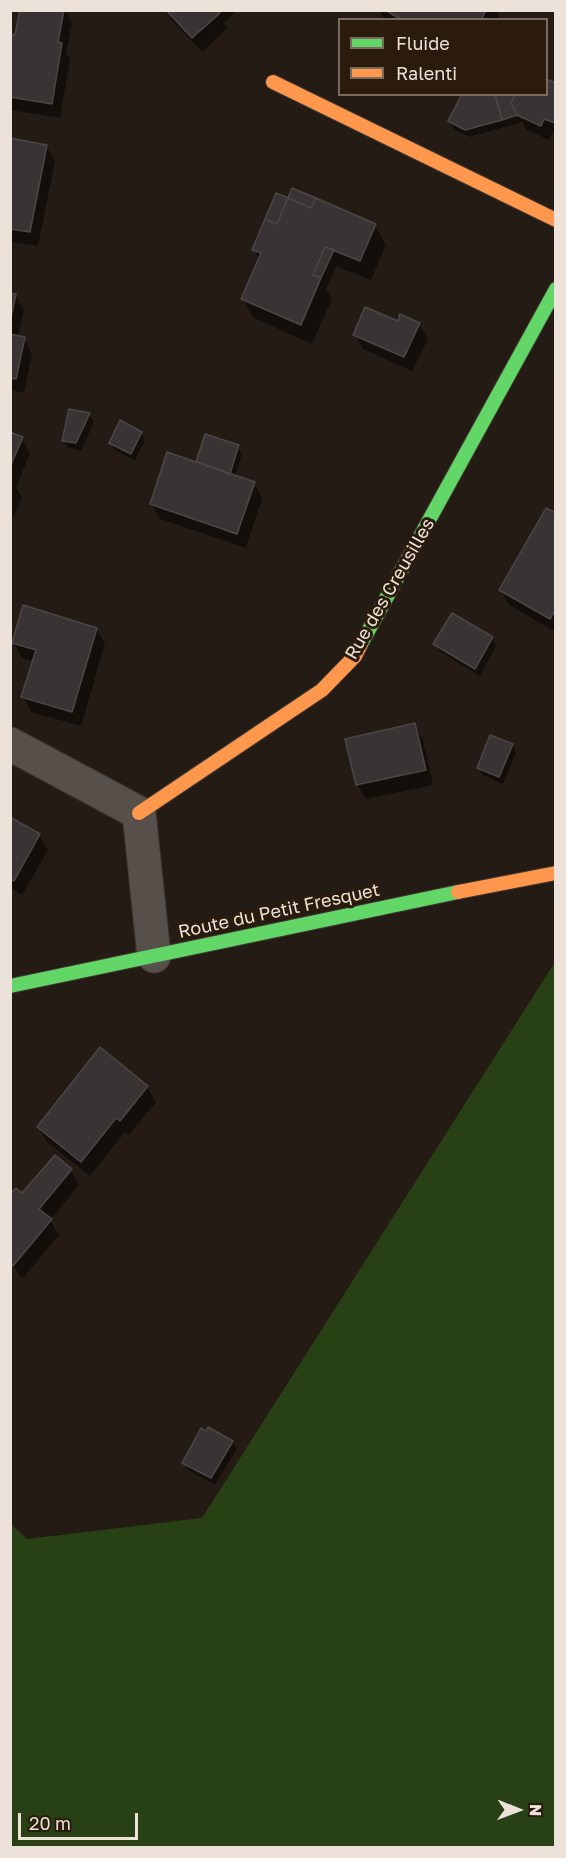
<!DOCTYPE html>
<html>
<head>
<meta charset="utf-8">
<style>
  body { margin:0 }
  #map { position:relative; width:566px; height:1858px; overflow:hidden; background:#241c14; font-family:"Golos Text",sans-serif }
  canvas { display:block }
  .frame { position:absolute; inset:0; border:12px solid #ede2d9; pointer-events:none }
  .legend { position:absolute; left:338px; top:18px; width:210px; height:78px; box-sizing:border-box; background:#2b1b0d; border:2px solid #796b5f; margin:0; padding:8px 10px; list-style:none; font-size:18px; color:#ede2d9 }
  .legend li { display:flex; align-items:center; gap:12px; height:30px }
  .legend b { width:30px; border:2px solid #796b5f }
  .north { position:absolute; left:488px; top:1780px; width:60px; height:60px; -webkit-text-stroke:4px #2b1b0d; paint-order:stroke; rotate:91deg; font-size:16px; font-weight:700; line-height:24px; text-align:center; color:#ede2d9 }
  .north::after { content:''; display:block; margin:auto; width:21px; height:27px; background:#ede2d9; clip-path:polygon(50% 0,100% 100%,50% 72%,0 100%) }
  .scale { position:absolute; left:18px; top:1813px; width:120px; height:27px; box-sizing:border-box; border:3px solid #ede2d9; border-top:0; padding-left:8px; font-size:18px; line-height:21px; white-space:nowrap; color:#ede2d9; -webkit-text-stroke:4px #2b1b0d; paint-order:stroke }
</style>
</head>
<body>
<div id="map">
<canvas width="566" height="1858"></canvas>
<div class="frame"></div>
<ul class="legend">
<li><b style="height:8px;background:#63d668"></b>Fluide</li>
<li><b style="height:8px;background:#ff974d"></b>Ralenti</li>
</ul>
<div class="north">N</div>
<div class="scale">20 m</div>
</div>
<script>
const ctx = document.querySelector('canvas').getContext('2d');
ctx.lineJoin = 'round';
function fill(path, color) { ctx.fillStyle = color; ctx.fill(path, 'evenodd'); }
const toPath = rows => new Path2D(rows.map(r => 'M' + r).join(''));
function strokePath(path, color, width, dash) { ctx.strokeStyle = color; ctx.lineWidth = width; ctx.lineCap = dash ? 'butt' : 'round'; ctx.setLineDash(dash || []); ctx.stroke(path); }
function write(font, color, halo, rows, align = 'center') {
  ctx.font = font + ' "Golos Text",sans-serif'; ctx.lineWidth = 6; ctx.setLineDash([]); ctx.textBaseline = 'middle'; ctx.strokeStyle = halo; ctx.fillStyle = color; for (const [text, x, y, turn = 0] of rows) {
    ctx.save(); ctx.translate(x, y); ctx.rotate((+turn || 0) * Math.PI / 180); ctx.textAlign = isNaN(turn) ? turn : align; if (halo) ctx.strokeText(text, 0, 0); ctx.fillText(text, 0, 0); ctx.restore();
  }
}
fill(toPath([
  [555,962,555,1847,11,1847,11,1524,27,1539,202,1518]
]), '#274115');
fill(toPath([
  [21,10,65,10,72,23,66,53,70,59,60,118,10,110,10,41,16,37],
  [166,10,237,10,224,23,227,28,202,52,171,19],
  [379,10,496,10,499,15,497,20,384,19],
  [546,74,552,83,556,84,556,134,552,133,549,140,527,130,522,122,470,137,454,129,450,121,464,94,496,94,497,97,502,94,546,94],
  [10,140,46,146,55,161,38,246,11,242],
  [375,226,386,245,371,280,336,266,326,289,332,299,312,344,254,318,242,299,260,259,254,250],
  [10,294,15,295,24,310,18,338,24,339,32,354,24,393,10,390],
  [419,324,428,339,412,371,363,349,355,335],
  [89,414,94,422,81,451,68,448,63,441],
  [141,433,145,440,135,461,115,450,111,443],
  [10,434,22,439,30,453,16,488,22,497,14,516,10,515],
  [238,447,242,454,235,477,254,484,262,498,246,548,160,519,151,504,199,465],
  [556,515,556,632,509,605,501,590],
  [96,629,105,644,81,726,31,712,23,697,34,661,22,658,14,643],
  [492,638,496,646,480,676,439,651,435,644],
  [414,725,423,740,433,785,366,799,357,785],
  [512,745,516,753,503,784,483,775,478,768],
  [10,819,39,835,48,850,22,895,10,888],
  [147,1087,156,1102,129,1135,125,1132,90,1176,47,1142,38,1127],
  [71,1170,79,1185,50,1220,59,1235,22,1279,10,1260,22,1195],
  [232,1442,237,1449,215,1485,188,1470,184,1463]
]), '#0007');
const building = toPath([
  [20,10,64,10,58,42,62,43,52,104,10,97,10,34,15,35,20,10],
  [166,10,218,10,220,13,192,38,166,10],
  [385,10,486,10,481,20,402,20,385,10],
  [546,79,556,83,556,127,555,123,544,119,541,126,517,115,511,103,515,94,546,94,546,79],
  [462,94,495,94,502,120,465,130,448,121,462,94],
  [498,94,515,95,511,103,517,115,502,120,495,96,498,94],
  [10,138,47,145,30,232,10,229,10,138],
  [292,188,316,198,311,208,288,198,292,188],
  [276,193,288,198,277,224,265,219,276,193],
  [288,198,311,208,316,198,376,224,360,261,325,247,313,275,321,278,301,325,241,299,261,253,252,250,265,219,277,224,288,198],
  [325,247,334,250,321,278,313,275,325,247],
  [10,293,16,294,10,322,10,293],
  [365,307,398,321,400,314,420,323,404,357,353,335,365,307],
  [10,334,25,337,16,379,10,378,10,334],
  [69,409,90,413,76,443,62,441,69,409],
  [120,420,142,432,131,454,109,443,120,420],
  [10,432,23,437,10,467,10,432],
  [205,434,239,445,230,474,196,462,205,434],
  [167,452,255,482,237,534,150,504,167,452],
  [546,508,556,513,556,609,550,619,499,590,546,508],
  [23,605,97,628,72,712,21,697,36,650,12,643,23,605],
  [452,613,493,637,475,669,433,644,452,613],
  [415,723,426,770,356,785,345,739,415,723],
  [490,735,513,744,499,777,477,768,490,735],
  [10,817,40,834,14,881,10,879,10,817],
  [100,1047,148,1086,120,1121,116,1118,81,1162,37,1127,100,1047],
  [55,1155,72,1169,39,1209,52,1219,13,1266,10,1262,10,1194,16,1188,22,1193,55,1155],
  [208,1427,233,1441,211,1478,182,1463,201,1428,206,1431,208,1427]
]);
fill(building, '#393334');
strokePath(building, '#4c4647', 1.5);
const street = toPath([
  [10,744,139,813,154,956]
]);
const fast = toPath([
  [361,644,556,289],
  [10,986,458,892]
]);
const slow = toPath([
  [273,82,556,220],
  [139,813,322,690,355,656,361,644],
  [458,892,556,873]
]);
strokePath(street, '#3e3731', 35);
strokePath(fast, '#3e3731', 16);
strokePath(slow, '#3e3731', 16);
strokePath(street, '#57504a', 33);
strokePath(fast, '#63d668', 14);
strokePath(slow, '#ff974d', 14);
write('18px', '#ede2d9', '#2b1b0d', [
  ["Rue des Creusilles",390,589,-60],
  ["Route du Petit Fresquet",279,911,-12]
]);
</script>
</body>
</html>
